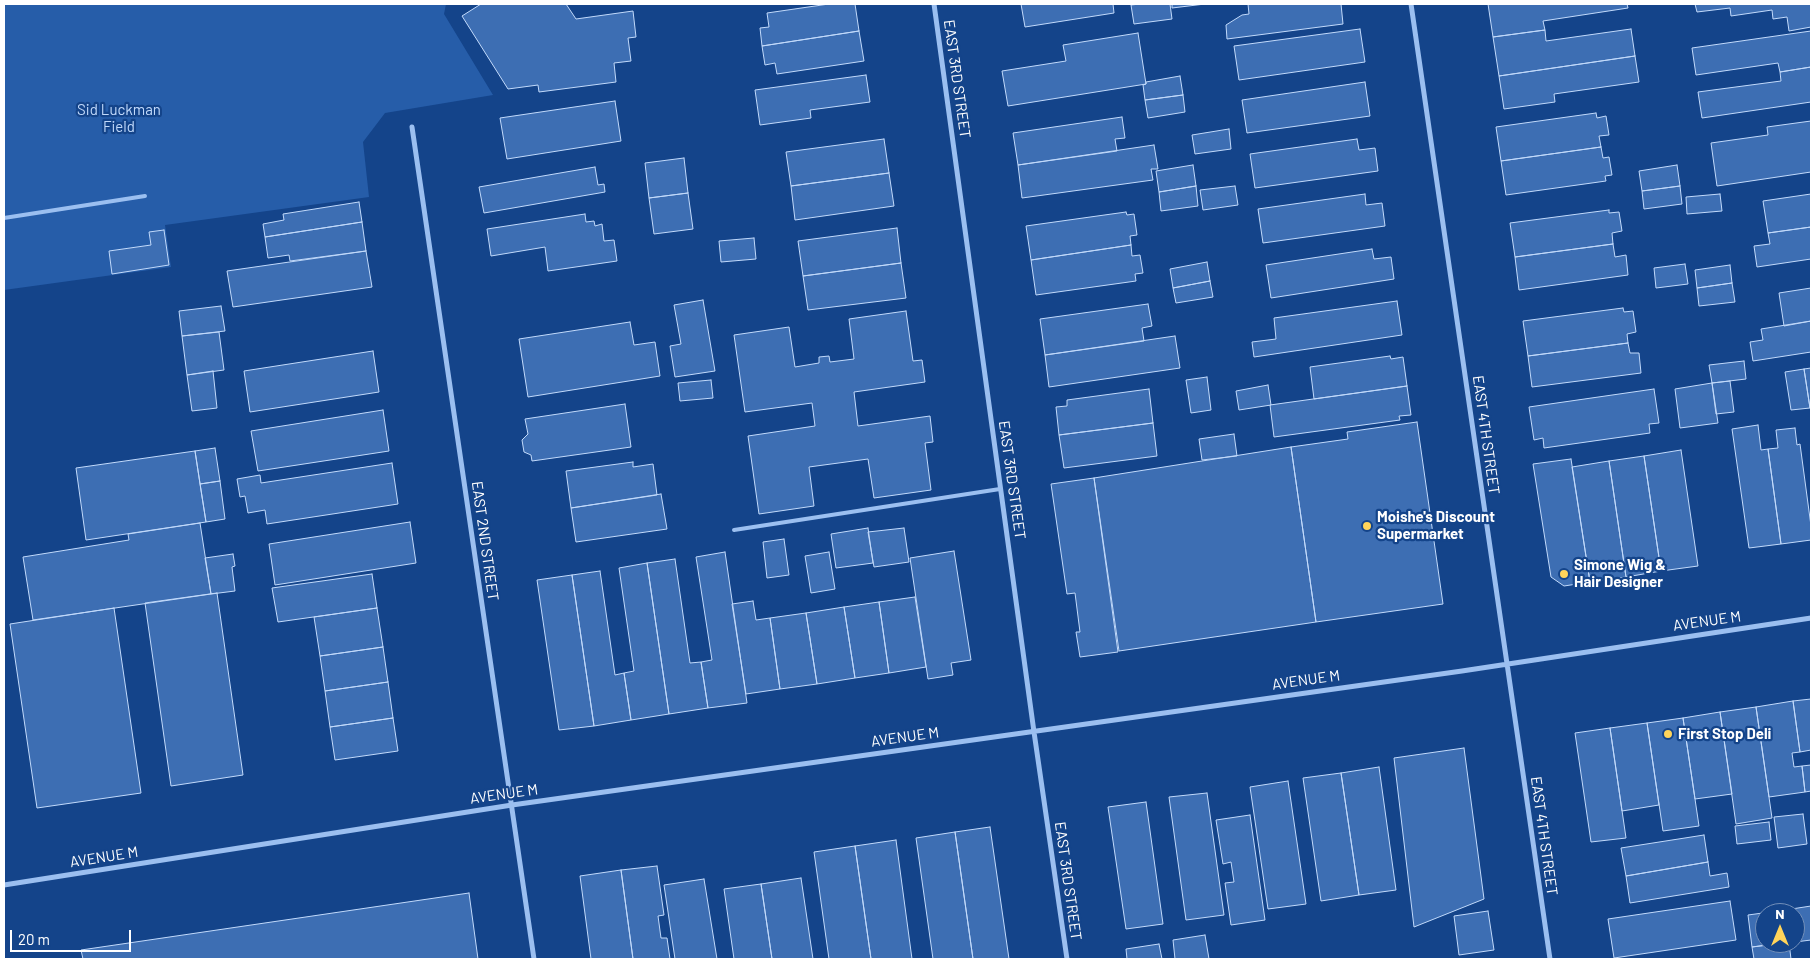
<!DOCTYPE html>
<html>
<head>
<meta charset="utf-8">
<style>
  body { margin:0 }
  #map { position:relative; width:1815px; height:963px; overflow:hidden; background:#14448a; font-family:Barlow,sans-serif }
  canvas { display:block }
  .frame { position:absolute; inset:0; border:5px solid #fff; pointer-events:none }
  .north { position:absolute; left:1755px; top:903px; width:50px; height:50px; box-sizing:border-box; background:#14448a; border:1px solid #728fb9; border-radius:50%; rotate:0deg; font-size:14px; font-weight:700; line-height:20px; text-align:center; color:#fff }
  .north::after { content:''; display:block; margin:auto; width:18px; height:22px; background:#ffd45a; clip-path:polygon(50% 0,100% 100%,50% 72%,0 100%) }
  .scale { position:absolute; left:10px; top:930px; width:121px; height:22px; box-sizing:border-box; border:2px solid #fff; border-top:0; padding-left:6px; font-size:15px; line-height:18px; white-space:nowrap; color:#fff; -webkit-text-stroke:4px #14448a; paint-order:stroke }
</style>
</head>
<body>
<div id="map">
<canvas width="1815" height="963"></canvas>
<div class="frame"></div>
<div class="north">N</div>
<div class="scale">20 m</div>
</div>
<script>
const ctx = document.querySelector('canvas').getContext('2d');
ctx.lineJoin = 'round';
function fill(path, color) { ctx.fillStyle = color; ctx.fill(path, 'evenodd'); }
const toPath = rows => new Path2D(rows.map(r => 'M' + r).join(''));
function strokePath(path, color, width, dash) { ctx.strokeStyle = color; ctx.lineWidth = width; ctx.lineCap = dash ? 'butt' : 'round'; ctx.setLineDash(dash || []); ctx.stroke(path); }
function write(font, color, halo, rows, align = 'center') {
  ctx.font = font + ' Barlow,sans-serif'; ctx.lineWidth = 4.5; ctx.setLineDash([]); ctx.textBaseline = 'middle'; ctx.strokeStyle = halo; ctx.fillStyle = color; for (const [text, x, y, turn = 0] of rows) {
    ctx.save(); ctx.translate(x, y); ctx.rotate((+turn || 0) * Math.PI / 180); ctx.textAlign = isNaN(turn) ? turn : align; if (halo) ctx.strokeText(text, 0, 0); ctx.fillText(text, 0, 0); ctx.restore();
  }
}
fill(toPath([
  [4,4,446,4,444,14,493,95,385,113,363,142,369,197,165,225,171,267,4,290]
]), '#265da9');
const building = toPath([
  [481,4,566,4,576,19,633,11,636,37,628,38,631,61,614,63,616,82,539,92,538,85,508,89,462,16,481,4],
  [829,4,855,4,859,31,762,46,760,28,769,27,767,13,829,4],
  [1021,4,1113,4,1114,13,1025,27,1021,4],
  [1140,4,1170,4,1172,19,1134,24,1131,5,1140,4],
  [1172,4,1205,4,1172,8,1172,4],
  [1248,4,1341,4,1343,24,1227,39,1226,25,1242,15,1249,14,1248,4],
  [1488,4,1627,4,1628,8,1543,21,1545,30,1493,37,1488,4],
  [1695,4,1811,4,1811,27,1789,31,1787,17,1773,19,1772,10,1731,16,1730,8,1697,12,1695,4],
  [1360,29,1365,62,1239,80,1234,46,1360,29],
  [1631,29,1635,56,1499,76,1493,37,1545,30,1546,41,1631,29],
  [859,31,864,61,777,74,775,63,765,65,762,46,859,31],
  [1811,31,1811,67,1780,72,1778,63,1696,75,1692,48,1811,31],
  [1138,33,1146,84,1008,106,1002,71,1066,61,1063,45,1138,33],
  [1635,56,1639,82,1554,94,1555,102,1504,109,1499,76,1635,56],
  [1811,67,1811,102,1702,118,1698,92,1781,81,1780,72,1811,67],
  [866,75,870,102,810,110,811,118,760,125,755,90,866,75],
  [1180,76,1183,95,1145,100,1143,85,1146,84,1146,82,1180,76],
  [1365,82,1370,116,1247,133,1242,100,1365,82],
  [1183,95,1185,112,1148,118,1145,100,1183,95],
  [615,101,621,141,507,159,500,118,615,101],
  [1596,113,1597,118,1606,116,1609,135,1599,136,1601,147,1501,161,1496,127,1596,113],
  [1122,117,1125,138,1115,139,1117,151,1018,165,1013,133,1122,117],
  [1811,121,1811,172,1717,186,1711,143,1768,135,1767,127,1811,121],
  [1229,129,1231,149,1195,154,1192,135,1229,129],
  [884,139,889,173,791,186,786,152,884,139],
  [1357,139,1359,150,1375,148,1378,171,1255,188,1250,154,1357,139],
  [1154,145,1158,169,1151,169,1153,180,1022,198,1018,165,1154,145],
  [1601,147,1603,158,1609,157,1612,175,1605,176,1606,181,1506,195,1501,161,1601,147],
  [684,158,688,193,649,198,645,163,684,158],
  [1193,165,1196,186,1159,192,1156,171,1193,165],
  [1677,165,1680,186,1642,191,1639,171,1677,165],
  [595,167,598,185,604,184,605,192,484,213,479,187,595,167],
  [889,173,894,206,795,220,791,186,889,173],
  [1196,186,1198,206,1161,211,1159,192,1196,186],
  [1235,186,1238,205,1203,210,1200,190,1235,186],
  [1680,186,1682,204,1644,209,1642,191,1680,186],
  [688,193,693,229,654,234,649,198,688,193],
  [1365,194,1366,205,1382,203,1385,226,1263,243,1258,209,1365,194],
  [1720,194,1722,211,1687,214,1686,197,1720,194],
  [1811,194,1811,227,1768,233,1763,201,1811,194],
  [359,202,362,222,265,237,263,224,284,220,283,214,359,202],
  [1609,210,1609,213,1619,212,1622,231,1612,233,1613,244,1515,257,1510,223,1609,210],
  [1126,212,1127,215,1134,214,1137,235,1130,236,1131,245,1031,260,1026,226,1126,212],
  [585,214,586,222,594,221,595,226,602,224,604,241,614,240,617,261,548,271,545,247,491,256,487,229,585,214],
  [362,222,366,251,290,261,289,255,268,258,265,237,362,222],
  [1811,227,1811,259,1757,267,1754,246,1770,244,1768,233,1811,227],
  [897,228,901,263,803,276,798,241,897,228],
  [164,230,169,265,112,274,109,251,151,245,149,232,164,230],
  [754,238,756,259,721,262,719,241,754,238],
  [1613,244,1615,257,1626,255,1628,275,1519,290,1515,257,1613,244],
  [1131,245,1132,256,1140,255,1143,273,1135,274,1136,281,1036,295,1031,260,1131,245],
  [1372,249,1374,259,1391,257,1394,279,1271,298,1266,265,1372,249],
  [366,251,372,287,233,307,227,271,366,251],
  [1207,262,1210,281,1173,288,1170,269,1207,262],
  [901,263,906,298,808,310,803,276,901,263],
  [1685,264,1688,284,1656,288,1654,268,1685,264],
  [1730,265,1732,283,1697,288,1695,270,1730,265],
  [1210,281,1213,297,1176,303,1173,288,1210,281],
  [1732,283,1735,302,1699,306,1697,288,1732,283],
  [1811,288,1811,321,1784,326,1779,293,1811,288],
  [703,300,715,371,675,377,670,346,681,344,674,305,703,300],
  [1397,301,1402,335,1254,357,1252,342,1276,339,1274,318,1397,301],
  [1148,304,1152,326,1142,328,1144,341,1045,355,1040,319,1148,304],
  [221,306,225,331,182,336,179,311,221,306],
  [1623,308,1624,312,1633,311,1636,332,1627,334,1628,343,1528,356,1523,321,1623,308],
  [906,311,913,361,922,360,925,382,854,392,858,426,930,416,933,442,925,443,931,490,874,498,868,459,809,467,814,506,759,514,748,436,815,426,812,403,745,412,734,335,789,327,795,367,819,363,819,357,829,356,830,362,854,359,849,319,906,311],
  [1811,321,1811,352,1753,361,1750,342,1763,340,1761,329,1811,321],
  [630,322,634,345,655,342,660,376,528,397,519,339,630,322],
  [219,332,224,370,187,375,182,336,219,332],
  [1175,336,1180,368,1049,387,1045,355,1175,336],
  [1628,343,1630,353,1639,353,1641,373,1532,387,1528,356,1628,343],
  [373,351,379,392,250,412,244,371,373,351],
  [1390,356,1391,359,1403,357,1407,386,1314,399,1310,367,1390,356],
  [1744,361,1746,379,1712,383,1709,365,1744,361],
  [1811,368,1811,407,1810,408,1804,369,1811,368],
  [1804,369,1810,408,1791,410,1785,372,1804,369],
  [213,371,217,408,192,411,187,375,213,371],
  [1207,377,1211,410,1191,413,1186,380,1207,377],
  [711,380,713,398,680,401,678,383,711,380],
  [1730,381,1734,412,1716,414,1712,383,1730,381],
  [1712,383,1718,423,1680,428,1675,389,1712,383],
  [1268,385,1271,405,1239,410,1236,391,1268,385],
  [1407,386,1411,415,1399,416,1400,420,1274,437,1270,405,1407,386],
  [1149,389,1153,423,1059,435,1056,407,1067,406,1067,400,1149,389],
  [1654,389,1659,423,1649,424,1650,433,1544,448,1543,438,1534,440,1529,407,1654,389],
  [625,404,631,447,532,461,531,455,524,452,522,440,528,434,525,419,625,404],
  [383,410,389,451,258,471,251,431,383,410],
  [1417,422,1443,604,1316,622,1291,447,1348,439,1347,432,1417,422],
  [1153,423,1157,456,1064,468,1059,435,1153,423],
  [1758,425,1761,450,1768,449,1781,544,1749,548,1732,429,1758,425],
  [1795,428,1797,445,1800,444,1811,526,1811,540,1781,544,1768,449,1778,448,1776,430,1795,428],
  [1234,434,1237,456,1202,460,1199,439,1234,434],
  [1291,447,1316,622,1119,651,1094,478,1291,447],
  [215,448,220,481,200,484,195,451,215,448],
  [1681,450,1698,566,1661,571,1644,456,1681,450],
  [195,451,206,522,86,540,76,468,195,451],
  [1644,456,1661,571,1626,577,1609,461,1644,456],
  [1571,459,1590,582,1564,586,1551,577,1533,464,1571,459],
  [1609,461,1626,577,1590,582,1572,467,1609,461],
  [633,462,633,467,653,464,657,495,571,508,566,471,633,462],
  [392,463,398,504,267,524,265,510,248,513,245,496,240,497,237,479,260,475,261,483,392,463],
  [1094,478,1118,652,1080,657,1076,632,1080,632,1075,593,1067,594,1051,484,1094,478],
  [220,481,225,519,206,522,200,484,220,481],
  [661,494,667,529,576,542,571,508,661,494],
  [410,522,416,563,275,585,269,544,410,522],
  [200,523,211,594,33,620,23,557,129,540,128,534,200,523],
  [868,528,873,563,836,568,831,534,868,528],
  [904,528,909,562,874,567,868,532,904,528],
  [784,539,789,575,767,578,763,542,784,539],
  [954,551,971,660,951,663,953,675,928,679,910,558,954,551],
  [725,552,747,703,708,708,701,662,712,660,696,557,725,552],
  [829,552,835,589,811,593,805,556,829,552],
  [233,554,235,566,232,567,235,591,211,594,205,558,233,554],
  [675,559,690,663,701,662,708,708,669,714,647,563,675,559],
  [647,563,669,714,631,720,624,673,634,671,619,568,647,563],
  [600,571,615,675,624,673,631,720,594,726,572,575,600,571],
  [372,574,377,608,278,622,272,588,372,574],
  [572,575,594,726,559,730,537,580,572,575],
  [217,593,243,775,171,786,145,603,217,593],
  [915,597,926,667,889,673,879,602,915,597],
  [753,601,756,620,770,618,780,689,746,694,732,604,753,601],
  [879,602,889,673,855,678,844,607,879,602],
  [844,607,855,678,817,684,806,613,844,607],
  [114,608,141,793,37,808,10,624,114,608],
  [377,608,383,647,320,656,314,617,377,608],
  [806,613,817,684,780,689,770,618,806,613],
  [383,647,388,682,325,691,320,656,383,647],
  [388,682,393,718,330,727,325,691,388,682],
  [1811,699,1811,755,1811,750,1800,752,1793,701,1811,699],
  [1793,701,1800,752,1792,753,1794,767,1802,766,1805,792,1769,797,1756,707,1793,701],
  [1756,707,1772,818,1736,824,1720,712,1756,707],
  [1720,712,1732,794,1695,799,1683,718,1720,712],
  [393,718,398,751,335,760,330,727,393,718],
  [1683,718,1699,826,1663,831,1647,723,1683,718],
  [1647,723,1659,805,1622,811,1610,728,1647,723],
  [1610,728,1626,838,1591,842,1575,733,1610,728],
  [1464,748,1484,899,1414,927,1394,758,1464,748],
  [1811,765,1811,791,1805,792,1802,766,1811,765],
  [1379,767,1396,890,1359,895,1341,773,1379,767],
  [1341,773,1359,895,1321,901,1303,778,1341,773],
  [1288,781,1306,904,1268,909,1250,787,1288,781],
  [1207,793,1224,915,1186,920,1169,797,1207,793],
  [1146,802,1163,924,1126,929,1108,807,1146,802],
  [1803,814,1807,844,1778,848,1774,817,1803,814],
  [1250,815,1265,920,1231,925,1225,883,1234,882,1231,862,1223,864,1216,820,1250,815],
  [1769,822,1771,840,1737,844,1735,826,1769,822],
  [990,827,1009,959,973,959,955,832,990,827],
  [955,832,973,959,933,959,916,838,955,832],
  [1704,835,1708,862,1626,876,1621,848,1704,835],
  [896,840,912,959,871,959,855,846,896,840],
  [855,846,871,959,829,959,814,852,855,846],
  [1708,862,1710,876,1727,873,1729,887,1630,903,1626,876,1708,862],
  [657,866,664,915,658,916,661,938,667,938,670,959,633,959,621,870,657,866],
  [621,870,633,959,591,959,580,876,621,870],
  [801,878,813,959,772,959,761,884,801,878],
  [704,879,717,959,675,959,664,885,704,879],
  [761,884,772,959,734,959,724,889,761,884],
  [469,893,478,959,83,959,81,950,469,893],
  [1730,901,1736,940,1614,958,1608,919,1730,901],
  [1811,906,1811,940,1795,942,1795,913,1785,913,1785,910,1811,906],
  [1785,910,1785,913,1765,913,1765,943,1783,943,1752,947,1748,915,1785,910],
  [1488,911,1494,950,1459,955,1454,916,1488,911],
  [1205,935,1209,959,1175,959,1173,940,1205,935],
  [1783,943,1789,943,1791,959,1754,959,1752,947,1783,943],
  [1159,944,1162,959,1127,959,1126,949,1159,944]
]);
fill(building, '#3d6eb3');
strokePath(building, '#c2dafb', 1);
strokePath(toPath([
  [4,218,145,196],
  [734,530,1000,489]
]), '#9bbff0', 4);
strokePath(toPath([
  [934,4,1034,732,1067,959],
  [1411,4,1550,959],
  [412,127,534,959],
  [4,885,512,805,1462,671,1811,618]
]), '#9bbff0', 5);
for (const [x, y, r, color] of [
  [1367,526,5,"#ffd45a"],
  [1564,574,5,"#ffd45a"],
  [1668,734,5,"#ffd45a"]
]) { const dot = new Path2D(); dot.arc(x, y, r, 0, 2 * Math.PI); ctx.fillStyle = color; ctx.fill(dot); strokePath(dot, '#14448a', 2); }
write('15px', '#fff', '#14448a', [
  ["EAST 3RD STREET",957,79,82],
  ["EAST 4TH STREET",1486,435,82],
  ["EAST 3RD STREET",1012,480,82],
  ["EAST 2ND STREET",485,541,82],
  ["AVENUE M",1707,621,-8],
  ["AVENUE M",1306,680,-8],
  ["AVENUE M",905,737,-8],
  ["AVENUE M",504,794,-8],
  ["EAST 4TH STREET",1544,836,82],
  ["AVENUE M",104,857,-9],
  ["EAST 3RD STREET",1068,881,82]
]);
write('15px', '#c2dafb', '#14448a', [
  ["Sid Luckman",119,110],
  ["Field",119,127]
]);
write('bold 15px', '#fff', '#14448a', [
  ["Moishe's Discount",1377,517],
  ["Supermarket",1377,534],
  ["Simone Wig &",1574,565],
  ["Hair Designer",1574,582],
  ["First Stop Deli",1678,734]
], 'left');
</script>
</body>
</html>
